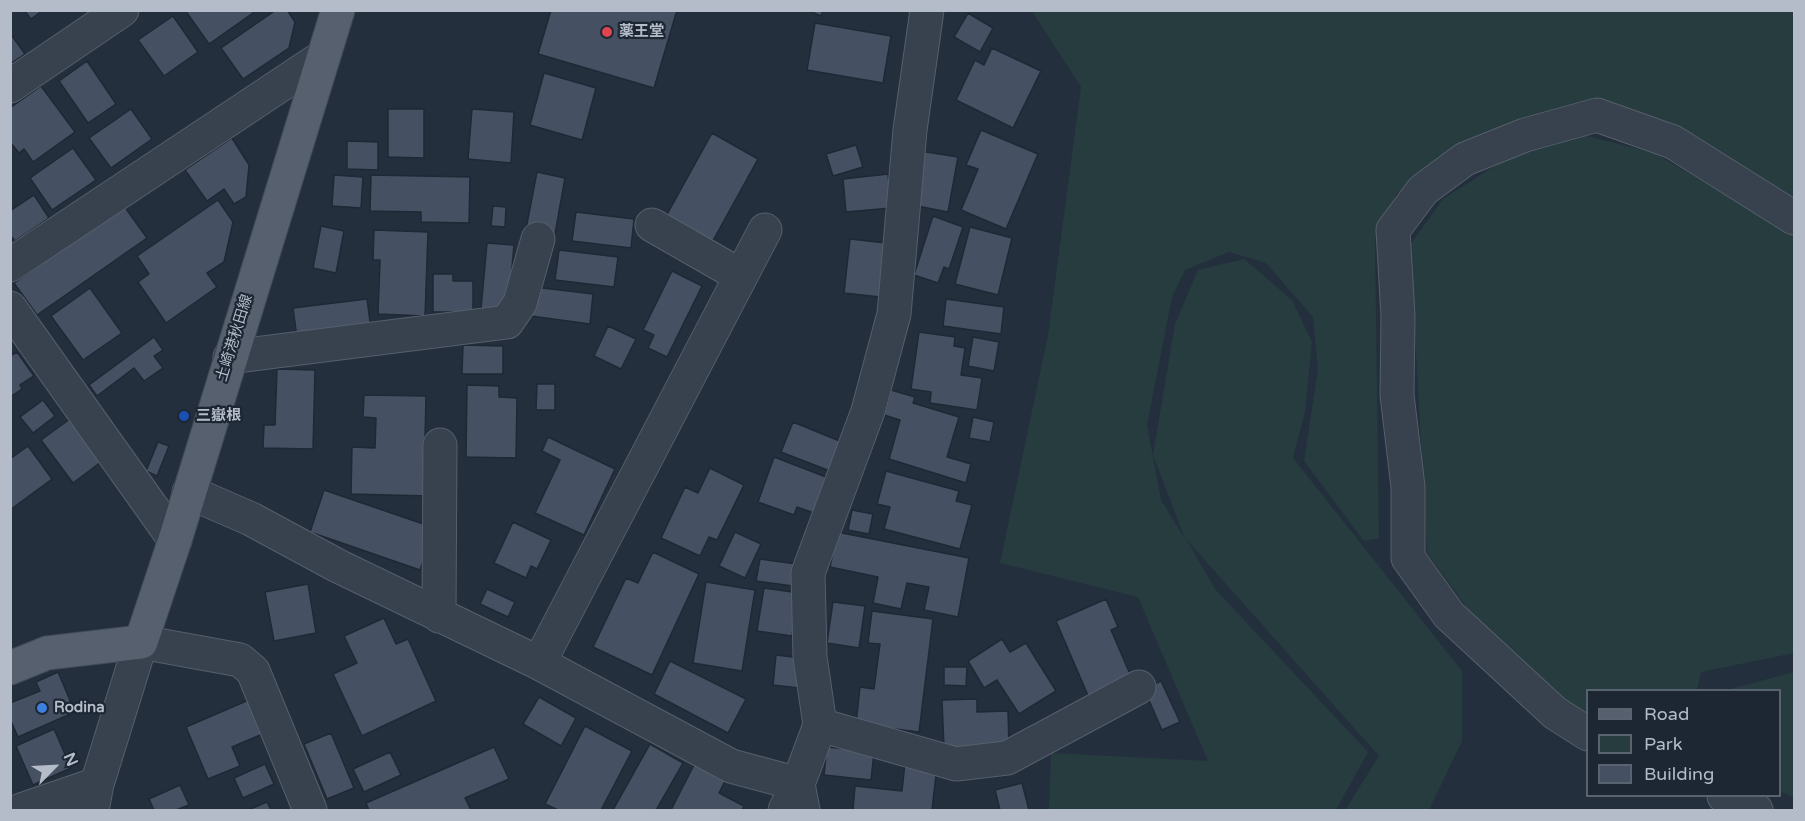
<!DOCTYPE html>
<html>
<head>
<meta charset="utf-8">
<style>
  body { margin:0 }
  #map { position:relative; width:1805px; height:821px; overflow:hidden; background:#242f3e; font-family:"Varela Round",sans-serif }
  canvas { display:block }
  .frame { position:absolute; inset:0; border:12px solid #b4bcc9; pointer-events:none }
  .legend { position:absolute; left:1586px; top:689px; width:195px; height:108px; box-sizing:border-box; background:#1d2633; border:2px solid #59626f; margin:0; padding:8px 10px; list-style:none; font-size:18px; color:#b4bcc9 }
  .legend li { display:flex; align-items:center; gap:12px; height:30px }
  .legend b { width:30px; border:2px solid #59626f }
  .north { position:absolute; left:24px; top:737px; width:60px; height:60px; -webkit-text-stroke:4px #1d2633; paint-order:stroke; rotate:66deg; font-size:16px; font-weight:700; line-height:24px; text-align:center; color:#b4bcc9 }
  .north::after { content:''; display:block; margin:auto; width:21px; height:27px; background:#b4bcc9; clip-path:polygon(50% 0,100% 100%,50% 72%,0 100%) }
</style>
</head>
<body>
<div id="map">
<canvas width="1805" height="821"></canvas>
<div class="frame"></div>
<ul class="legend">
<li><b style="height:8px;background:#56606e"></b>Road</li>
<li><b style="height:16px;background:#263c3f"></b>Park</li>
<li><b style="height:16px;background:#455162"></b>Building</li>
</ul>
<div class="north">N</div>
</div>
<script>
const ctx = document.querySelector('canvas').getContext('2d');
ctx.lineJoin = 'round';
function fill(path, color) { ctx.fillStyle = color; ctx.fill(path, 'evenodd'); }
const toPath = rows => new Path2D(rows.map(r => 'M' + r).join(''));
function strokePath(path, color, width, dash) { ctx.strokeStyle = color; ctx.lineWidth = width; ctx.lineCap = dash ? 'butt' : 'round'; ctx.setLineDash(dash || []); ctx.stroke(path); }
function write(font, color, halo, rows, align = 'center') {
  ctx.font = font + ' "Varela Round","Noto Sans JP",sans-serif'; ctx.lineWidth = 4.5; ctx.setLineDash([]); ctx.textBaseline = 'middle'; ctx.strokeStyle = halo; ctx.fillStyle = color; for (const [text, x, y, turn = 0] of rows) {
    ctx.save(); ctx.translate(x, y); ctx.rotate((+turn || 0) * Math.PI / 180); ctx.textAlign = isNaN(turn) ? turn : align; if (halo) ctx.strokeText(text, 0, 0); ctx.fillText(text, 0, 0); ctx.restore();
  }
}
fill(toPath([
  [1032,11,1794,11,1794,206,1619,112,1460,154,1397,193,1375,240,1379,538,1364,541,1304,461,1318,369,1313,317,1266,263,1229,252,1185,270,1172,297,1147,425,1161,500,1185,539,1153,455,1175,324,1198,270,1244,259,1292,300,1312,342,1305,412,1293,458,1462,671,1462,741,1429,810,1345,810,1379,756,1186,539,1215,589,1368,752,1336,810,1049,810,1051,753,1208,761,1138,597,1000,563,1048,335,1081,87],
  [1583,135,1655,153,1794,236,1794,653,1701,672,1697,690,1588,690,1587,722,1470,612,1427,553,1410,245,1443,199,1509,157],
  [1794,672,1794,798,1780,791,1780,690,1727,690]
]), '#263c3f');
const building = toPath([
  [24,10,43,10,31,19,24,10],
  [185,10,252,10,253,13,209,44,185,10],
  [276,10,287,10,295,22,289,48,243,79,221,48,276,10],
  [551,10,677,10,654,88,538,54,551,10],
  [807,10,823,10,821,16,807,10],
  [968,13,993,28,980,52,954,37,968,13],
  [173,16,198,52,164,76,138,40,173,16],
  [815,23,891,36,883,83,807,70,815,23],
  [10,33,25,54,10,64,10,33],
  [992,48,1041,71,1013,128,956,100,975,60,984,65,992,48],
  [87,61,116,104,88,123,59,81,87,61],
  [544,73,596,88,582,140,530,125,544,73],
  [41,86,75,132,33,162,24,149,19,153,10,142,10,108,41,86],
  [131,109,152,139,111,168,89,138,131,109],
  [388,109,424,109,424,158,388,157,388,109],
  [472,109,514,112,511,163,468,159,472,109],
  [981,130,1038,154,1006,229,961,210,978,169,966,165,981,130],
  [712,133,758,159,710,246,664,220,712,133],
  [232,138,249,165,246,197,234,204,224,189,207,201,185,170,232,138],
  [347,141,378,142,378,170,347,169,347,141],
  [856,145,863,167,833,176,826,154,856,145],
  [73,148,96,180,52,210,30,178,73,148],
  [920,151,958,157,948,212,912,205,920,151],
  [537,172,565,178,555,234,526,229,537,172],
  [888,174,891,208,846,212,843,179,888,174],
  [334,175,363,177,361,208,332,206,334,175],
  [371,175,470,177,469,223,421,222,421,212,370,211,371,175],
  [34,195,49,218,15,241,10,235,10,211,34,195],
  [218,200,233,222,224,262,207,273,217,287,166,323,138,282,149,274,137,256,218,200],
  [124,206,147,238,37,315,14,283,124,206],
  [493,206,506,207,505,227,491,226,493,206],
  [576,212,634,219,631,248,572,241,576,212],
  [933,216,963,227,949,269,944,267,938,283,914,275,933,216],
  [321,226,344,231,336,273,313,268,321,226],
  [970,227,1012,238,998,295,955,284,970,227],
  [374,230,428,232,425,316,378,314,380,260,373,260,374,230],
  [850,239,886,243,880,297,844,293,850,239],
  [487,243,514,245,508,311,481,309,487,243],
  [559,250,618,257,614,287,555,280,559,250],
  [672,271,702,286,667,357,648,348,654,335,643,330,672,271],
  [433,274,453,274,453,281,473,281,473,312,433,312,433,274],
  [534,287,593,294,590,324,531,316,534,287],
  [90,288,122,333,83,360,51,316,90,288],
  [367,299,371,329,297,338,293,308,367,299],
  [946,299,1004,307,1001,334,943,326,946,299],
  [608,326,636,339,621,369,594,356,608,326],
  [919,332,955,337,954,346,965,348,961,375,982,378,977,410,930,403,931,392,911,389,919,332],
  [154,337,163,350,154,356,163,368,144,381,134,368,97,396,89,385,154,337],
  [973,337,999,342,994,371,968,366,973,337],
  [463,345,503,346,503,374,462,374,463,345],
  [17,352,34,376,20,385,22,389,10,397,10,356,17,352],
  [277,369,315,370,313,449,263,448,264,425,275,425,277,369],
  [537,384,555,384,555,410,536,410,537,384],
  [467,385,499,386,499,397,517,398,516,458,466,457,467,385],
  [891,390,915,397,913,403,959,417,947,457,971,464,966,483,889,459,900,420,884,415,891,390],
  [364,395,426,396,425,440,432,440,430,496,351,494,352,447,375,448,376,418,363,417,364,395],
  [43,400,55,416,33,433,20,417,43,400],
  [973,417,994,422,990,442,969,438,973,417],
  [70,419,101,462,73,483,41,440,70,419],
  [793,422,842,442,830,471,781,452,793,422],
  [548,437,615,469,584,535,535,513,560,460,542,451,548,437],
  [158,442,169,446,157,476,146,471,158,442],
  [28,446,52,479,10,510,10,459,28,446],
  [774,457,826,477,814,513,797,507,794,515,758,502,774,457],
  [710,468,744,485,717,540,709,537,700,556,661,538,685,487,698,493,710,468],
  [886,471,959,491,956,501,972,505,960,549,884,529,890,507,877,504,886,471],
  [324,490,435,528,420,570,310,532,324,490],
  [852,510,873,514,869,534,848,530,852,510],
  [513,522,551,540,537,569,531,566,526,578,494,563,513,522],
  [735,532,761,544,745,578,719,566,735,532],
  [837,532,969,558,958,617,924,610,929,587,907,583,901,609,873,603,878,577,830,567,837,532],
  [653,552,699,574,652,675,593,647,626,578,638,583,653,552],
  [760,559,796,564,793,586,756,581,760,559],
  [706,582,755,590,742,671,693,663,706,582],
  [308,584,316,633,274,641,265,592,308,584],
  [764,588,799,593,792,636,757,631,764,588],
  [487,589,515,602,508,617,480,604,487,589],
  [1106,599,1118,627,1111,630,1133,681,1090,700,1056,621,1106,599],
  [833,602,865,606,859,648,827,643,833,602],
  [872,611,933,619,919,732,856,724,860,687,874,689,880,644,868,643,872,611],
  [384,618,396,644,408,639,436,701,362,736,333,674,357,663,344,636,384,618],
  [1002,639,1010,652,1026,643,1056,691,1019,714,997,680,984,688,968,661,1002,639],
  [776,655,802,658,799,688,773,685,776,655],
  [670,661,746,699,728,733,654,694,670,661],
  [944,667,967,667,966,686,944,685,944,667],
  [58,672,75,712,18,737,10,719,10,703,40,691,36,682,58,672],
  [1161,681,1180,722,1162,730,1144,689,1161,681],
  [539,697,576,718,561,746,523,724,539,697],
  [251,699,265,733,232,747,240,766,208,779,186,727,251,699],
  [977,699,977,712,1008,711,1009,746,944,748,942,700,977,699],
  [585,726,632,751,601,810,558,810,545,804,585,726],
  [54,729,71,768,33,785,16,746,54,729],
  [331,733,354,788,327,799,304,744,331,733],
  [650,744,683,763,656,810,613,810,650,744],
  [494,747,509,779,465,798,471,810,369,810,366,803,494,747],
  [827,747,874,752,871,780,824,775,827,747],
  [390,752,401,775,364,792,353,769,390,752],
  [695,763,726,779,719,793,744,806,742,810,671,810,695,763],
  [905,763,937,766,932,810,853,810,855,786,902,791,905,763],
  [265,764,274,784,243,798,234,778,265,764],
  [1022,783,1029,810,1000,810,995,790,1022,783],
  [180,785,189,805,176,810,154,810,149,799,180,785],
  [267,802,271,810,248,810,267,802]
]);
fill(building, '#455162');
strokePath(building, '#1f2835', 1.5);
const minor = toPath([
  [10,86,122,10],
  [652,225,741,276],
  [10,265,324,56],
  [10,308,175,540],
  [230,357,507,322,520,303,538,239],
  [189,492,251,519,338,566,539,663,731,766,798,784,820,725,810,657,808,573,868,411,894,314,910,130,927,10],
  [439,616,440,445],
  [539,663,765,230],
  [820,725,956,764,1007,758,1139,687],
  [1588,734,1555,713,1449,615,1408,558,1408,487,1397,395,1398,316,1393,230,1423,190,1465,159,1525,135,1597,115,1673,142,1794,218],
  [1724,796,1756,810],
  [21,810,97,784],
  [92,810,97,784,141,642,240,660,253,671,310,810],
  [785,810,798,784,803,810]
]);
const major = toPath([
  [10,668,47,653,141,642,175,540,338,10]
]);
strokePath(minor, '#565f6c', 35);
strokePath(major, '#414a57', 35);
strokePath(minor, '#38414e', 33);
strokePath(major, '#56606e', 33);
for (const [x, y, r, color] of [
  [607,32,6,"#e0444e"],
  [184,416,6,"#1a4fb4"],
  [42,708,6,"#3f7fe0"]
]) { const dot = new Path2D(); dot.arc(x, y, r, 0, 2 * Math.PI); ctx.fillStyle = color; ctx.fill(dot); strokePath(dot, '#1d2633', 2); }
write('bold 15px', '#b4bcc9', '#1d2633', [
  ["薬王堂",619,32],
  ["三嶽根",196,416],
  ["Rodina",54,708]
], 'left');
write('15px', '#b4bcc9', '#1d2633', [
  ["土崎港秋田線",235,338,-73]
]);
</script>
</body>
</html>
